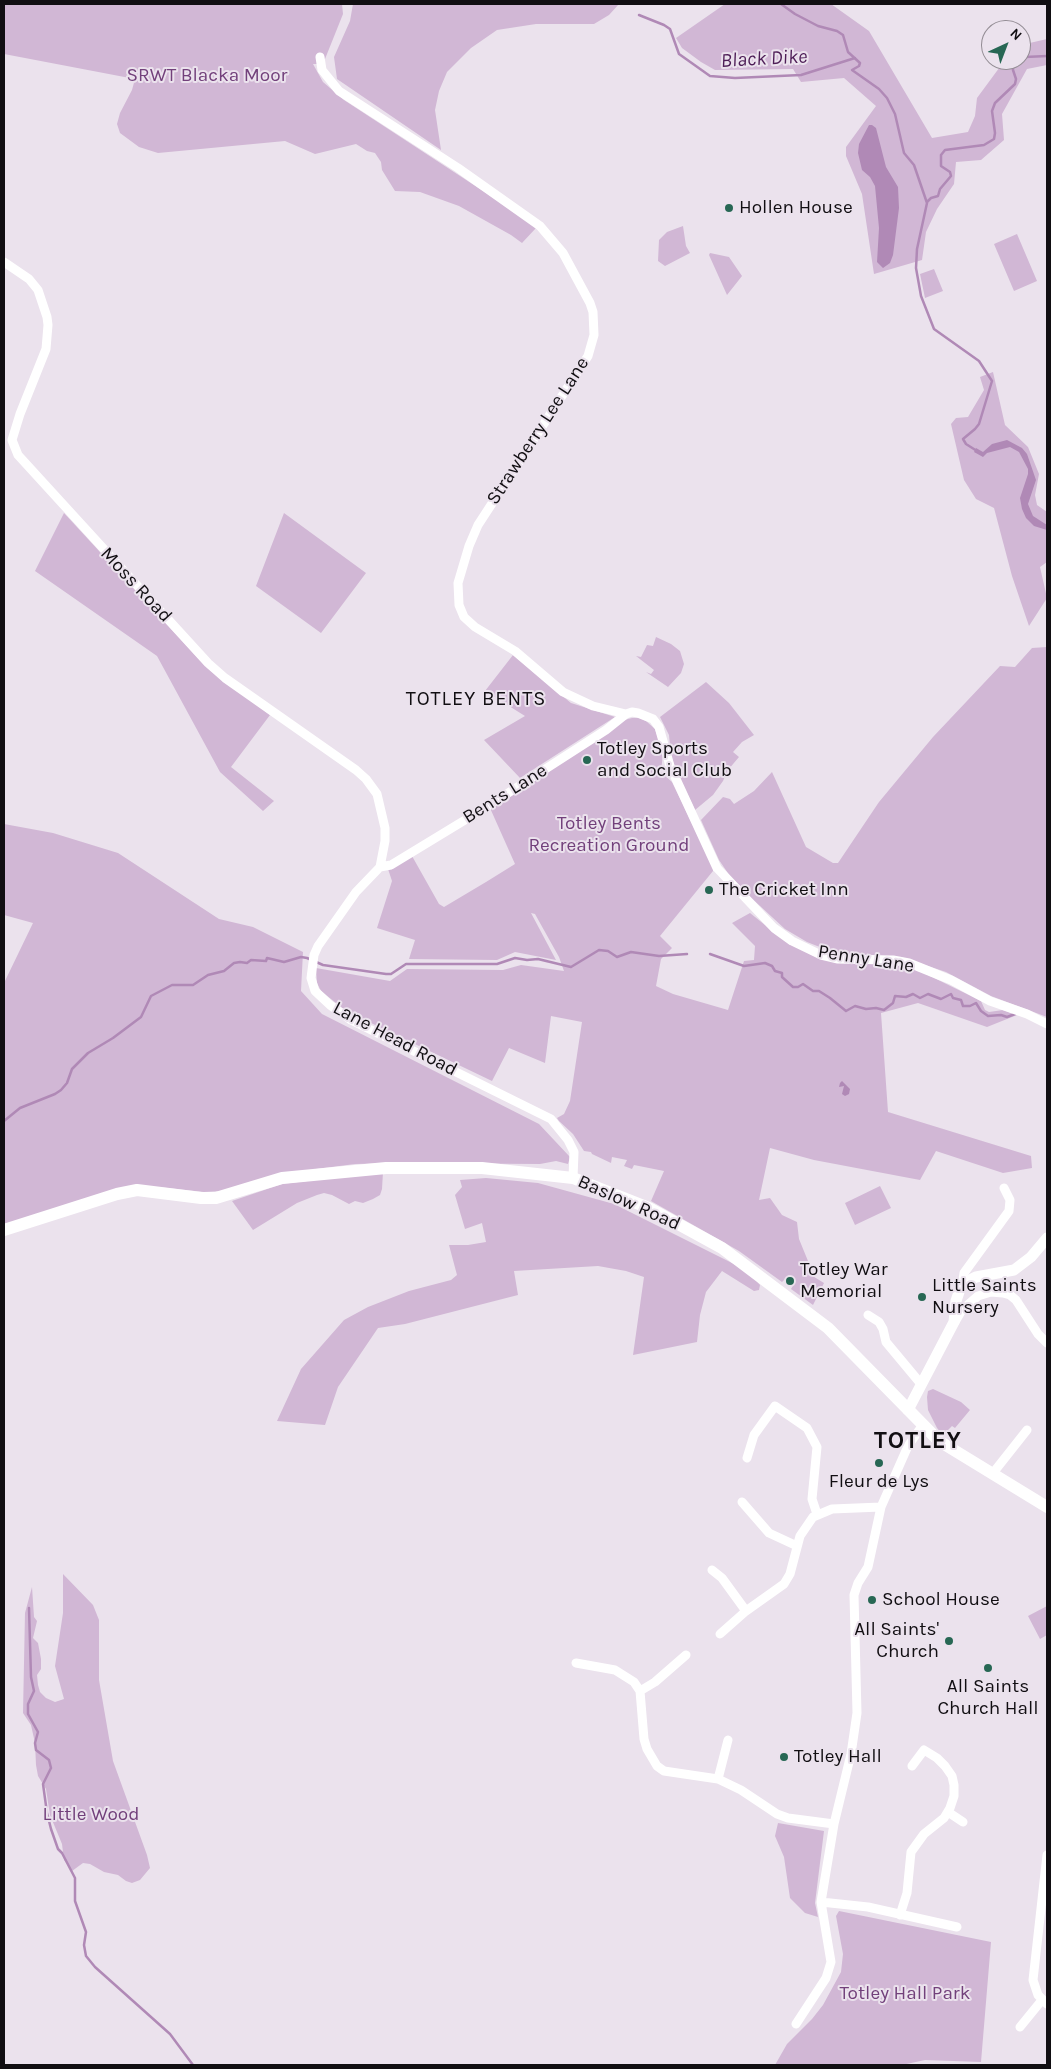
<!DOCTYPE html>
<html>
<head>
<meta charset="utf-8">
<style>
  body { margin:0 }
  #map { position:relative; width:1051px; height:2069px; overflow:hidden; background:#ebe2ed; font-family:Karla,sans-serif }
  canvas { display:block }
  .frame { position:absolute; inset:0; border:5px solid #110e12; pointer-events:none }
  .north { position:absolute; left:981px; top:20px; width:50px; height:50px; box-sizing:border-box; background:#ebe2ed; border:1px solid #948d95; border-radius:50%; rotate:43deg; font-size:14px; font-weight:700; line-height:20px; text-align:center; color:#110e12 }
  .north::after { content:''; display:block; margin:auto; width:18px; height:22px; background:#276754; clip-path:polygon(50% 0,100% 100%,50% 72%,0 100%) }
</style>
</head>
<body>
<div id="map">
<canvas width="1051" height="2069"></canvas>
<div class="frame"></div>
<div class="north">N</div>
</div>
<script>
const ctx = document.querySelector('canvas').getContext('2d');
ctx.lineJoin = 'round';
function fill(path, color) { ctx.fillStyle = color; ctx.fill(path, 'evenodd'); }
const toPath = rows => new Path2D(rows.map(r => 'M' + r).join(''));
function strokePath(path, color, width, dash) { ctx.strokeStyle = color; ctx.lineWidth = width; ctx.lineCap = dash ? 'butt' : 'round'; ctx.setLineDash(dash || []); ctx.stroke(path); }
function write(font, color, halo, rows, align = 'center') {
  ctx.font = font + ' Karla,sans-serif'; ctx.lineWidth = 4; ctx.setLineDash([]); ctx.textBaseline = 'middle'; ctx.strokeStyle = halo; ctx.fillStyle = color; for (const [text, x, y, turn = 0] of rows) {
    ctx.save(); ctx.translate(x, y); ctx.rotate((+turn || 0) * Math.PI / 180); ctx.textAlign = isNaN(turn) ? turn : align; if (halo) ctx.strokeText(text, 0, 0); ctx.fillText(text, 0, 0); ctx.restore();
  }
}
fill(toPath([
  [4,4,342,4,343,14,323,64,313,64,323,82,344,100,512,210,536,228,522,243,511,235,459,206,420,192,395,191,382,170,381,162,375,153,367,151,356,144,315,154,285,141,158,153,139,147,120,133,117,124,120,113,132,90,135,79,4,54],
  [353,4,619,4,609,15,594,24,536,24,497,30,471,48,447,72,439,91,435,110,441,150,337,79,334,57,350,21],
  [725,4,831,4,869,31,932,138,968,132,975,116,977,98,1005,60,1021,60,1021,45,1047,39,1047,65,1027,69,1002,114,1004,140,981,160,956,162,954,184,937,209,926,232,922,260,874,274,862,194,846,156,846,147,876,106,844,78,801,82,793,69,715,70,701,62,682,48,676,38],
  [683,226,686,246,690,253,665,266,658,261,659,240,667,232],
  [1017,234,1037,281,1014,291,994,244],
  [710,253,729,257,742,276,727,295,709,255],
  [934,269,943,291,925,298,920,274],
  [993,372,1005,425,1028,447,1039,474,1035,495,1037,505,1047,512,1047,562,1040,567,1047,598,1029,626,1012,576,994,508,976,499,964,480,951,424,956,418,968,417,984,390,980,377],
  [64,513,207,668,270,715,231,767,274,801,263,811,220,772,157,656,35,571],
  [284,513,366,573,321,633,256,586],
  [656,637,671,644,680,651,684,664,681,673,668,687,646,672,651,674,654,670,636,656,641,657,647,645,653,646],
  [1047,647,1047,1017,991,996,946,972,901,957,835,953,807,942,785,929,734,882,719,860,701,820,723,797,730,799,734,804,754,791,772,772,806,847,833,863,838,863,879,802,933,737,1000,666,1015,667,1032,648],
  [513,655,571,703,615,717,520,778,484,740,525,716,485,691],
  [706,682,729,703,754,735,742,742,733,752,739,757,728,770,723,781,713,795,695,810,677,773,671,756,669,735,660,717],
  [632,718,639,718,646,721,655,729,663,753,661,772,672,782,713,867,713,871,660,936,672,948,661,959,656,986,673,994,728,1010,744,961,754,960,755,946,732,923,750,913,785,941,816,957,837,963,900,965,922,972,981,1001,985,1010,989,1012,1003,1010,1017,1015,987,1027,918,1003,881,1013,888,1112,1031,1156,1032,1168,1003,1173,936,1151,920,1180,814,1160,770,1148,759,1200,770,1198,782,1215,797,1222,799,1239,808,1261,809,1271,811,1275,824,1283,813,1305,791,1289,795,1282,789,1275,782,1282,739,1251,651,1201,664,1171,634,1165,632,1169,624,1166,627,1160,612,1157,611,1163,592,1154,591,1152,584,1151,573,1134,559,1121,557,1118,564,1114,570,1101,582,1022,551,1016,545,1063,509,1048,492,1081,346,1011,321,991,317,983,316,968,390,981,407,969,503,970,521,965,564,971,559,957,535,914,531,913,556,960,515,952,497,960,409,959,415,940,377,928,392,881,388,869,412,856,439,904,444,907,486,882,515,864,490,808,624,720],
  [4,824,53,833,118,853,219,919,253,927,303,952,301,991,322,1014,539,1124,570,1157,568,1164,556,1161,540,1164,397,1163,355,1164,316,1169,221,1191,204,1192,158,1187,4,1224,4,983,33,923,4,915],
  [383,1172,382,1189,380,1195,373,1199,363,1203,355,1201,349,1204,332,1195,324,1193,317,1195,297,1203,253,1230,232,1201,282,1184],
  [486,1178,538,1183,614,1204,736,1265,753,1277,760,1285,759,1290,754,1291,722,1271,706,1292,700,1315,697,1342,633,1355,644,1277,626,1271,598,1266,514,1271,518,1295,405,1324,378,1328,338,1387,325,1425,277,1421,301,1369,344,1320,368,1307,409,1291,451,1280,457,1275,449,1245,468,1245,486,1242,482,1223,465,1229,455,1195,462,1187,460,1180],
  [880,1186,891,1208,855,1225,845,1203],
  [933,1389,961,1402,970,1410,955,1428,952,1426,943,1435,937,1428,928,1410,927,1397,928,1391],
  [63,1574,93,1605,99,1620,99,1680,113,1761,147,1855,150,1868,140,1880,132,1883,126,1881,118,1875,104,1872,90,1864,83,1863,72,1871,64,1860,62,1844,50,1815,46,1789,38,1776,36,1765,35,1743,31,1725,23,1713,25,1613,32,1587,34,1617,37,1621,33,1638,38,1643,41,1659,41,1669,37,1675,38,1685,40,1692,46,1698,55,1702,64,1699,55,1666,63,1613],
  [1047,1606,1047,1635,1040,1639,1028,1616],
  [778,1823,824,1831,815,1903,818,1917,805,1913,790,1898,784,1857,775,1836],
  [839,1911,991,1942,981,2062,925,2060,902,2065,775,2065,787,2044,812,2019,823,2005,841,1972,843,1954,836,1916]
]), '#d1b7d5');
fill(toPath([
  [869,125,872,125,876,128,886,167,898,187,899,208,893,255,890,263,883,268,877,262,879,228,875,186,870,177,862,170,858,153,859,144],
  [1007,440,1022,448,1027,454,1036,480,1028,504,1033,516,1047,525,1047,530,1034,526,1026,518,1022,509,1020,498,1028,474,1028,469,1019,452,1010,447,987,453,983,457,974,452,976,448,983,452,992,444],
  [842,1081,850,1089,849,1094,845,1096,842,1094,844,1086,839,1087,840,1083]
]), '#b089b6');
strokePath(toPath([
  [781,4,795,14,818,26,837,31,843,35,848,52,860,63,859,66,852,70,879,89,887,98,895,114,904,153,914,165,927,203,917,249,916,268,921,296,934,329,979,361,992,381,979,424,975,429,963,439,966,444,977,451],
  [639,15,664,25,670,29,679,54,710,76,735,78,801,75,855,58],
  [927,202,931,198,938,196,940,189,951,176,950,172,941,166,941,155,945,150,984,145,994,139,995,133,992,111,995,103,1015,84,1016,79,1013,70,1013,66,1025,57,1047,56],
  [710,954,744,966,765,963,772,966,775,971,782,973,782,977,793,987,798,987,803,984,813,991,819,991,830,998,846,1011,855,1006,866,1009,876,1008,884,1010,893,1003,895,996,906,997,913,994,920,998,928,994,941,999,951,994,953,998,961,1000,963,1006,970,1006,976,1003,981,1011,988,1016,1001,1015,1007,1017,1015,1014],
  [4,1121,20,1108,55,1094,61,1090,67,1083,72,1069,88,1053,113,1038,141,1017,151,996,172,985,193,985,208,975,224,971,234,963,240,962,247,963,251,960,266,961,267,958,284,962,301,957,307,958,323,965,386,974,391,974,406,964,497,964,515,958,527,960,538,959,571,967,599,950,608,951,617,957,631,952,659,956,687,954],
  [29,1608,31,1677,34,1691,28,1704,28,1714,38,1732,35,1743,36,1750,49,1760,51,1768,43,1784,47,1813,51,1829,58,1849,62,1853,75,1878,75,1901,86,1932,84,1945,86,1956,95,1967,170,2034,193,2065]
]), '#b089b6', 2.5);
strokePath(toPath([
  [320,57,322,70,339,91,458,168,540,226,563,253,590,303,593,312,594,335,588,356,478,525,469,546,458,583,459,605,464,617,475,627,515,651,563,692,593,706,626,714],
  [4,262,29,279,38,290,47,317,48,325,46,349,20,414,12,440,18,455,208,663,225,678,356,770,366,779,377,794,385,828,385,841,380,867,356,892,318,946,314,955,311,978,315,991,330,1005,351,1020,551,1119,568,1140,574,1152,573,1178],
  [380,867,391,865,488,806,606,730,626,714,632,712,638,713,653,719,659,727,670,766,717,868,774,928,792,941,821,955,838,959,893,960,909,963,951,980,990,1001,1027,1014,1047,1024],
  [962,1286,964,1273,1009,1211,1010,1200,1004,1188],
  [868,1315,879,1322,883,1329,886,1342,921,1384],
  [955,1322,962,1310,978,1296,991,1292,1003,1293,1010,1295,1016,1300,1038,1334,1047,1343],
  [747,1458,754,1435,775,1406,807,1428,817,1447,812,1499,817,1514],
  [993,1473,1027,1430],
  [742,1502,769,1533,797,1546],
  [712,1570,722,1578,746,1611],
  [720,1634,746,1611,784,1584,790,1574,800,1536,813,1517,832,1509,881,1507],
  [576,1663,615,1670,634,1682,640,1691,644,1739,647,1749,657,1766,664,1771,718,1779,741,1790,777,1814,788,1818,834,1824],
  [640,1691,655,1682,686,1655],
  [718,1779,728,1740],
  [948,1812,963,1822],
  [1047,1855,1033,1980,1038,1995,1047,2004],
  [821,1902,868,1907,957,1927],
  [900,1915,907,1893,911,1852,924,1834,944,1818,950,1808,954,1796,954,1785,952,1776,945,1766,937,1758,924,1750,912,1766],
  [796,2024,826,1978,831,1962,821,1902,834,1824,851,1754,857,1713,854,1595,858,1583,868,1567,881,1507,908,1446,922,1426],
  [1020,2027,1042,2000]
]), '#fff', 9);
strokePath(toPath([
  [908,1410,954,1322,956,1301,960,1289,966,1282,976,1277,1014,1270,1031,1257,1047,1238]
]), '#fff', 11);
strokePath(toPath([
  [4,1230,117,1194,137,1190,201,1198,216,1198,282,1178,386,1168,482,1168,573,1178,649,1208,722,1248,828,1328,939,1441,1047,1507]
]), '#fff', 12);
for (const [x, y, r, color] of [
  [729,208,5,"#276754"],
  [587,760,5,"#276754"],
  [709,890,5,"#276754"],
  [790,1281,5,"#276754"],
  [922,1297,5,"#276754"],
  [879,1463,5,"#276754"],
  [872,1600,5,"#276754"],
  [949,1641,5,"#276754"],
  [988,1668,5,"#276754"],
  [784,1757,5,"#276754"]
]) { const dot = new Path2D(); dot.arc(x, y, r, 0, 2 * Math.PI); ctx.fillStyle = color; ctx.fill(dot); strokePath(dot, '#ebe2ed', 2); }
write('19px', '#72407b', '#ebe2ed', [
  ["SRWT Blacka Moor",207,76],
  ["Totley Bents",609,824],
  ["Recreation Ground",609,846],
  ["Little Wood",91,1815],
  ["Totley Hall Park",905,1994]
]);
write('19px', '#110e12', '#ebe2ed', [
  ["Hollen House",739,208],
  ["Totley Sports",597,749],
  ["and Social Club",597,771],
  ["The Cricket Inn",719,890],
  ["Totley War",800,1270],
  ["Memorial",800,1292],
  ["Little Saints",932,1286],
  ["Nursery",932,1308],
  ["Fleur de Lys",879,1482,"center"],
  ["School House",882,1600],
  ["All Saints'",939,1630,"right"],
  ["Church",939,1652,"right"],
  ["All Saints",988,1687,"center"],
  ["Church Hall",988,1709,"center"],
  ["Totley Hall",794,1757]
], 'left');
write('19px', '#110e12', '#ebe2ed', [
  ["Strawberry Lee Lane",538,431,-57],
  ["Moss Road",136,585,47],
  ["Bents Lane",505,794,-32],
  ["Penny Lane",866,959,9],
  ["Lane Head Road",395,1039,28],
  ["Baslow Road",629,1203,24]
]);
write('italic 20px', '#4e1e57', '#ebe2ed', [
  ["Black Dike",764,59,-3]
]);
ctx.letterSpacing = '1px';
write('20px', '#110e12', '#ebe2ed', [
  ["TOTLEY BENTS",476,699]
]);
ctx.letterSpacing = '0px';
ctx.letterSpacing = '1px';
write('bold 24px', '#110e12', '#ebe2ed', [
  ["TOTLEY",918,1441]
]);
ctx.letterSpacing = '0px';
</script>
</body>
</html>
